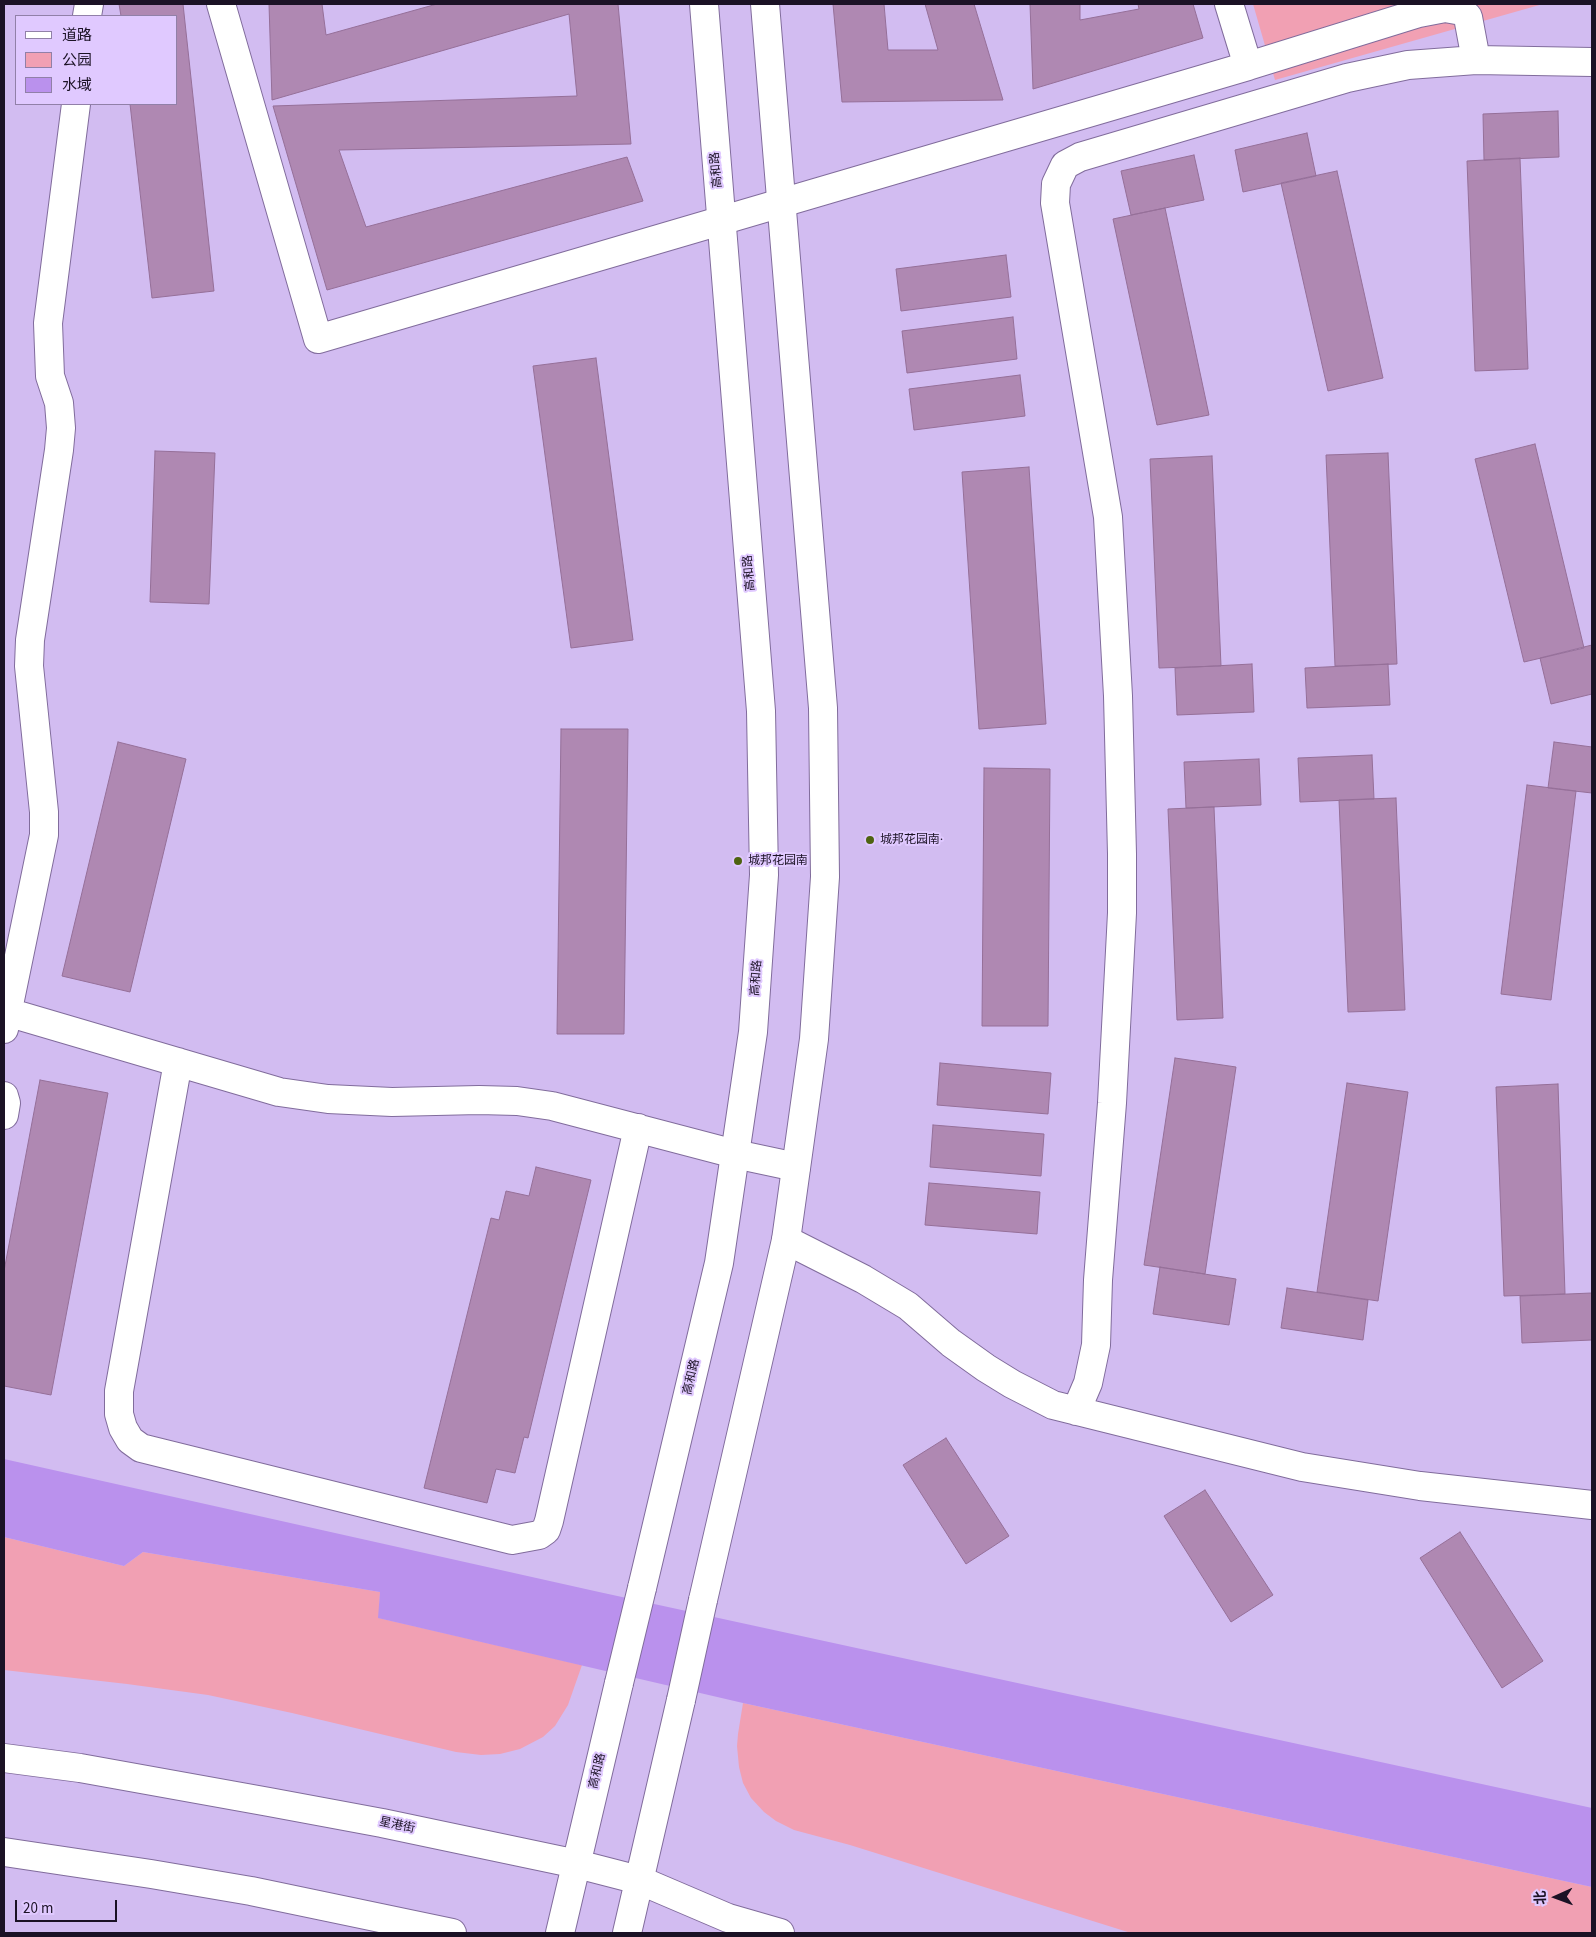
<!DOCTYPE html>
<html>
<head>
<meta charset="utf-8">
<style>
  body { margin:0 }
  #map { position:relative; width:1596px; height:1937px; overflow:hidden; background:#d2bcf1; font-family:"Source Sans 3","Noto Sans SC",sans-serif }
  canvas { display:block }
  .frame { position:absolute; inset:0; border:5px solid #1b1225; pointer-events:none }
  .legend { position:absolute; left:15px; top:15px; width:162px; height:90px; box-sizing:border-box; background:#e0c9ff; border:1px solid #9180a8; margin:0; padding:6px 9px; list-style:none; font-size:15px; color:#1b1225 }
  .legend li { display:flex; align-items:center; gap:10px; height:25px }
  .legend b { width:25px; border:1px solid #9180a8 }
  .north { position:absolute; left:1531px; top:1872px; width:50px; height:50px; -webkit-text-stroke:4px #e0c9ff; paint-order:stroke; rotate:268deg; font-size:14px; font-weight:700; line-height:20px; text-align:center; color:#1b1225 }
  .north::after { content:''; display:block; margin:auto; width:18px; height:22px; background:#1b1225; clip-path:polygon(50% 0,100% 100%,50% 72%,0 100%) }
  .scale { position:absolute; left:15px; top:1900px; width:102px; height:22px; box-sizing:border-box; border:2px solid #1b1225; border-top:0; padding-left:6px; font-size:15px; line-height:18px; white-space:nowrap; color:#1b1225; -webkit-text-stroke:4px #e0c9ff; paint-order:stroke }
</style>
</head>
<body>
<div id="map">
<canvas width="1596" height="1937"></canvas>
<div class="frame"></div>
<ul class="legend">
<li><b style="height:6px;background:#fff"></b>道路</li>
<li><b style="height:14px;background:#f1a0b3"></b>公园</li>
<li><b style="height:14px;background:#ba91ed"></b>水域</li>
</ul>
<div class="north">北</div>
<div class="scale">20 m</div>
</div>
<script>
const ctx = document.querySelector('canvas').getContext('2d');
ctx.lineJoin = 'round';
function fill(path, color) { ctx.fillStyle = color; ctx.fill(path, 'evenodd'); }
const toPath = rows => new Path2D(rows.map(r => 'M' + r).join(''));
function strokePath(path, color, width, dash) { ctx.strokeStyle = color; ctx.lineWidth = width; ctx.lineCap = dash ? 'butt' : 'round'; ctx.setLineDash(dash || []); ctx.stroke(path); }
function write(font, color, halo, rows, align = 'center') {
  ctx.font = font + ' "Source Sans 3","Noto Sans SC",sans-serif'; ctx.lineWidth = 4; ctx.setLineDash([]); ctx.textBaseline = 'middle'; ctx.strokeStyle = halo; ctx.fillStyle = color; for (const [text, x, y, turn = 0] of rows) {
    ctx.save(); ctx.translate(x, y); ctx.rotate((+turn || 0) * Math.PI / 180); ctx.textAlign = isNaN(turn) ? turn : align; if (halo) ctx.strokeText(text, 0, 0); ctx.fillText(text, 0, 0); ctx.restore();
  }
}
fill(toPath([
  [1253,4,1543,4,1275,80],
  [4,1537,124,1566,143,1552,380,1592,379,1618,582,1665,568,1705,555,1726,543,1737,520,1749,500,1754,481,1755,456,1752,292,1713,208,1695,127,1684,4,1670],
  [743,1703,1592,1887,1592,1933,1131,1933,850,1845,794,1830,776,1821,764,1812,751,1798,743,1783,739,1767,737,1746,738,1734]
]), '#f1a0b3');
fill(toPath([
  [4,1459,599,1592,1592,1808,1592,1887,743,1703,378,1618,380,1592,143,1552,124,1566,4,1537]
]), '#ba91ed');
const building = toPath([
  [119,4,183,4,214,291,152,298,130,104,176,104,176,16,121,16,119,4],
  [269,4,322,4,326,35,437,4,618,4,631,144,339,150,366,227,627,157,643,201,327,290,273,106,577,96,569,14,272,100,269,4],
  [833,4,884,4,888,50,938,50,925,4,974,4,1003,100,842,102,833,4],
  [1030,4,1080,4,1080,20,1139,9,1138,4,1193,4,1203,38,1033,89,1030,4],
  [1558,111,1559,157,1484,160,1483,114,1558,111],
  [1307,133,1316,176,1243,192,1235,150,1307,133],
  [1194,155,1204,200,1131,215,1121,171,1194,155],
  [1520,158,1528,369,1475,371,1467,161,1520,158],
  [1337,171,1383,378,1328,391,1281,183,1337,171],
  [1165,208,1209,415,1157,425,1113,219,1165,208],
  [1006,255,1011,297,901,311,896,269,1006,255],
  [1013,317,1017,359,907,373,902,331,1013,317],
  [596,358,633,640,571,648,533,366,596,358],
  [1020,375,1025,416,914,430,909,389,1020,375],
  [1535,444,1584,648,1524,662,1475,459,1535,444],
  [155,451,215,453,209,604,150,602,155,451],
  [1388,453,1397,664,1335,666,1326,455,1388,453],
  [1212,456,1221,666,1159,668,1150,459,1212,456],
  [1029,467,1046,724,979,729,962,472,1029,467],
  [1592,645,1592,694,1551,704,1540,658,1592,645],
  [1252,664,1254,712,1177,715,1175,668,1252,664],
  [1388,664,1390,705,1307,708,1305,668,1388,664],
  [561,729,628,729,624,1034,557,1034,561,729],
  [118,742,186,759,130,992,62,976,118,742],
  [1554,742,1592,747,1592,793,1548,788,1554,742],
  [1372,755,1374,799,1300,802,1298,758,1372,755],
  [1259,759,1261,805,1186,808,1184,762,1259,759],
  [984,768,1050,769,1048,1026,982,1026,984,768],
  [1527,785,1576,791,1551,1000,1501,994,1527,785],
  [1396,798,1405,1010,1348,1012,1339,800,1396,798],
  [1214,807,1223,1018,1177,1020,1168,809,1214,807],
  [1175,1058,1236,1067,1205,1274,1144,1265,1175,1058],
  [940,1063,1051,1073,1048,1114,937,1105,940,1063],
  [40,1080,108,1093,51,1395,4,1386,4,1271,40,1080],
  [1347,1083,1408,1092,1378,1301,1317,1292,1347,1083],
  [1558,1084,1565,1294,1504,1296,1496,1087,1558,1084],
  [933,1125,1044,1134,1041,1176,930,1167,933,1125],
  [536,1167,591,1180,528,1438,524,1437,515,1473,496,1469,487,1503,424,1488,491,1218,499,1220,506,1191,529,1196,536,1167],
  [929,1183,1040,1192,1037,1234,925,1225,929,1183],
  [1160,1267,1236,1279,1229,1325,1153,1314,1160,1267],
  [1287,1288,1368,1300,1363,1340,1281,1328,1287,1288],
  [1592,1293,1592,1340,1522,1343,1520,1296,1592,1293],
  [946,1438,1009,1536,966,1564,903,1465,946,1438],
  [1205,1490,1273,1595,1231,1622,1164,1516,1205,1490],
  [1460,1532,1543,1661,1502,1688,1420,1558,1460,1532]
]);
fill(building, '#af88b2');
strokePath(building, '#956f98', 1);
const minor = toPath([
  [221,4,318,339,1248,66,1229,4],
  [87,16,89,4],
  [1248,66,1419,13,1445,8,1462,11,1468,17,1476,60,1592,62],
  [7,1012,279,1092,328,1099,392,1102,479,1100,517,1101,552,1106,735,1154,796,1167],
  [4,1029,44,835,44,812,29,666,30,640,59,450,61,428,59,403,50,376,48,323,76,104],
  [178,1062,119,1391,119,1414,123,1428,130,1440,141,1448,512,1540,539,1535,546,1530,549,1521,638,1128],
  [4,1096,6,1103,4,1115],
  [786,1240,863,1279,908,1306,951,1343,986,1368,1012,1384,1053,1405,1302,1467,1420,1486,1592,1505],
  [1076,1411,1088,1383,1096,1345,1098,1280,1112,1103,1122,913,1122,854,1118,696,1108,517,1055,203,1056,184,1065,165,1080,157,1347,78,1408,65,1476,60]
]);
const major = toPath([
  [642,1588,719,1263,753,1032,764,875,761,711,704,4],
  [703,1600,786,1240,814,1039,825,877,823,708,765,4],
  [4,1758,80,1768,269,1802,382,1823,577,1864,639,1880,728,1918,780,1933],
  [4,1852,151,1874,251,1891,452,1933],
  [560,1933,619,1683],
  [627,1933,681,1700]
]);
strokePath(minor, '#816c9c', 30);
strokePath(major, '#816c9c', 30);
strokePath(minor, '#fff', 28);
strokePath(major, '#fff', 28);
const majorBridge = toPath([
  [619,1683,642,1588],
  [681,1700,703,1600]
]);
strokePath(majorBridge, '#816c9c', 30, []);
strokePath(majorBridge, '#fff', 28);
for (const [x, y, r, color] of [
  [870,840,5,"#4e6310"],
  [738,861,5,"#4e6310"]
]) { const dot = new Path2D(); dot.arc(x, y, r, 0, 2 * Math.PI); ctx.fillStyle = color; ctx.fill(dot); strokePath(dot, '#e0c9ff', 2); }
write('12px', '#1b1225', '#e0c9ff', [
  ["高和路",717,170,-95],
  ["高和路",750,573,-95],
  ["高和路",757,978,-86],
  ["高和路",692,1377,-77],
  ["高和路",598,1771,-77],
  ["星港街",397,1826,12]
]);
write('12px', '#1b1225', '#e0c9ff', [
  ["城邦花园南·",880,840],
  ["城邦花园南",748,861]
], 'left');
</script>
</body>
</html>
